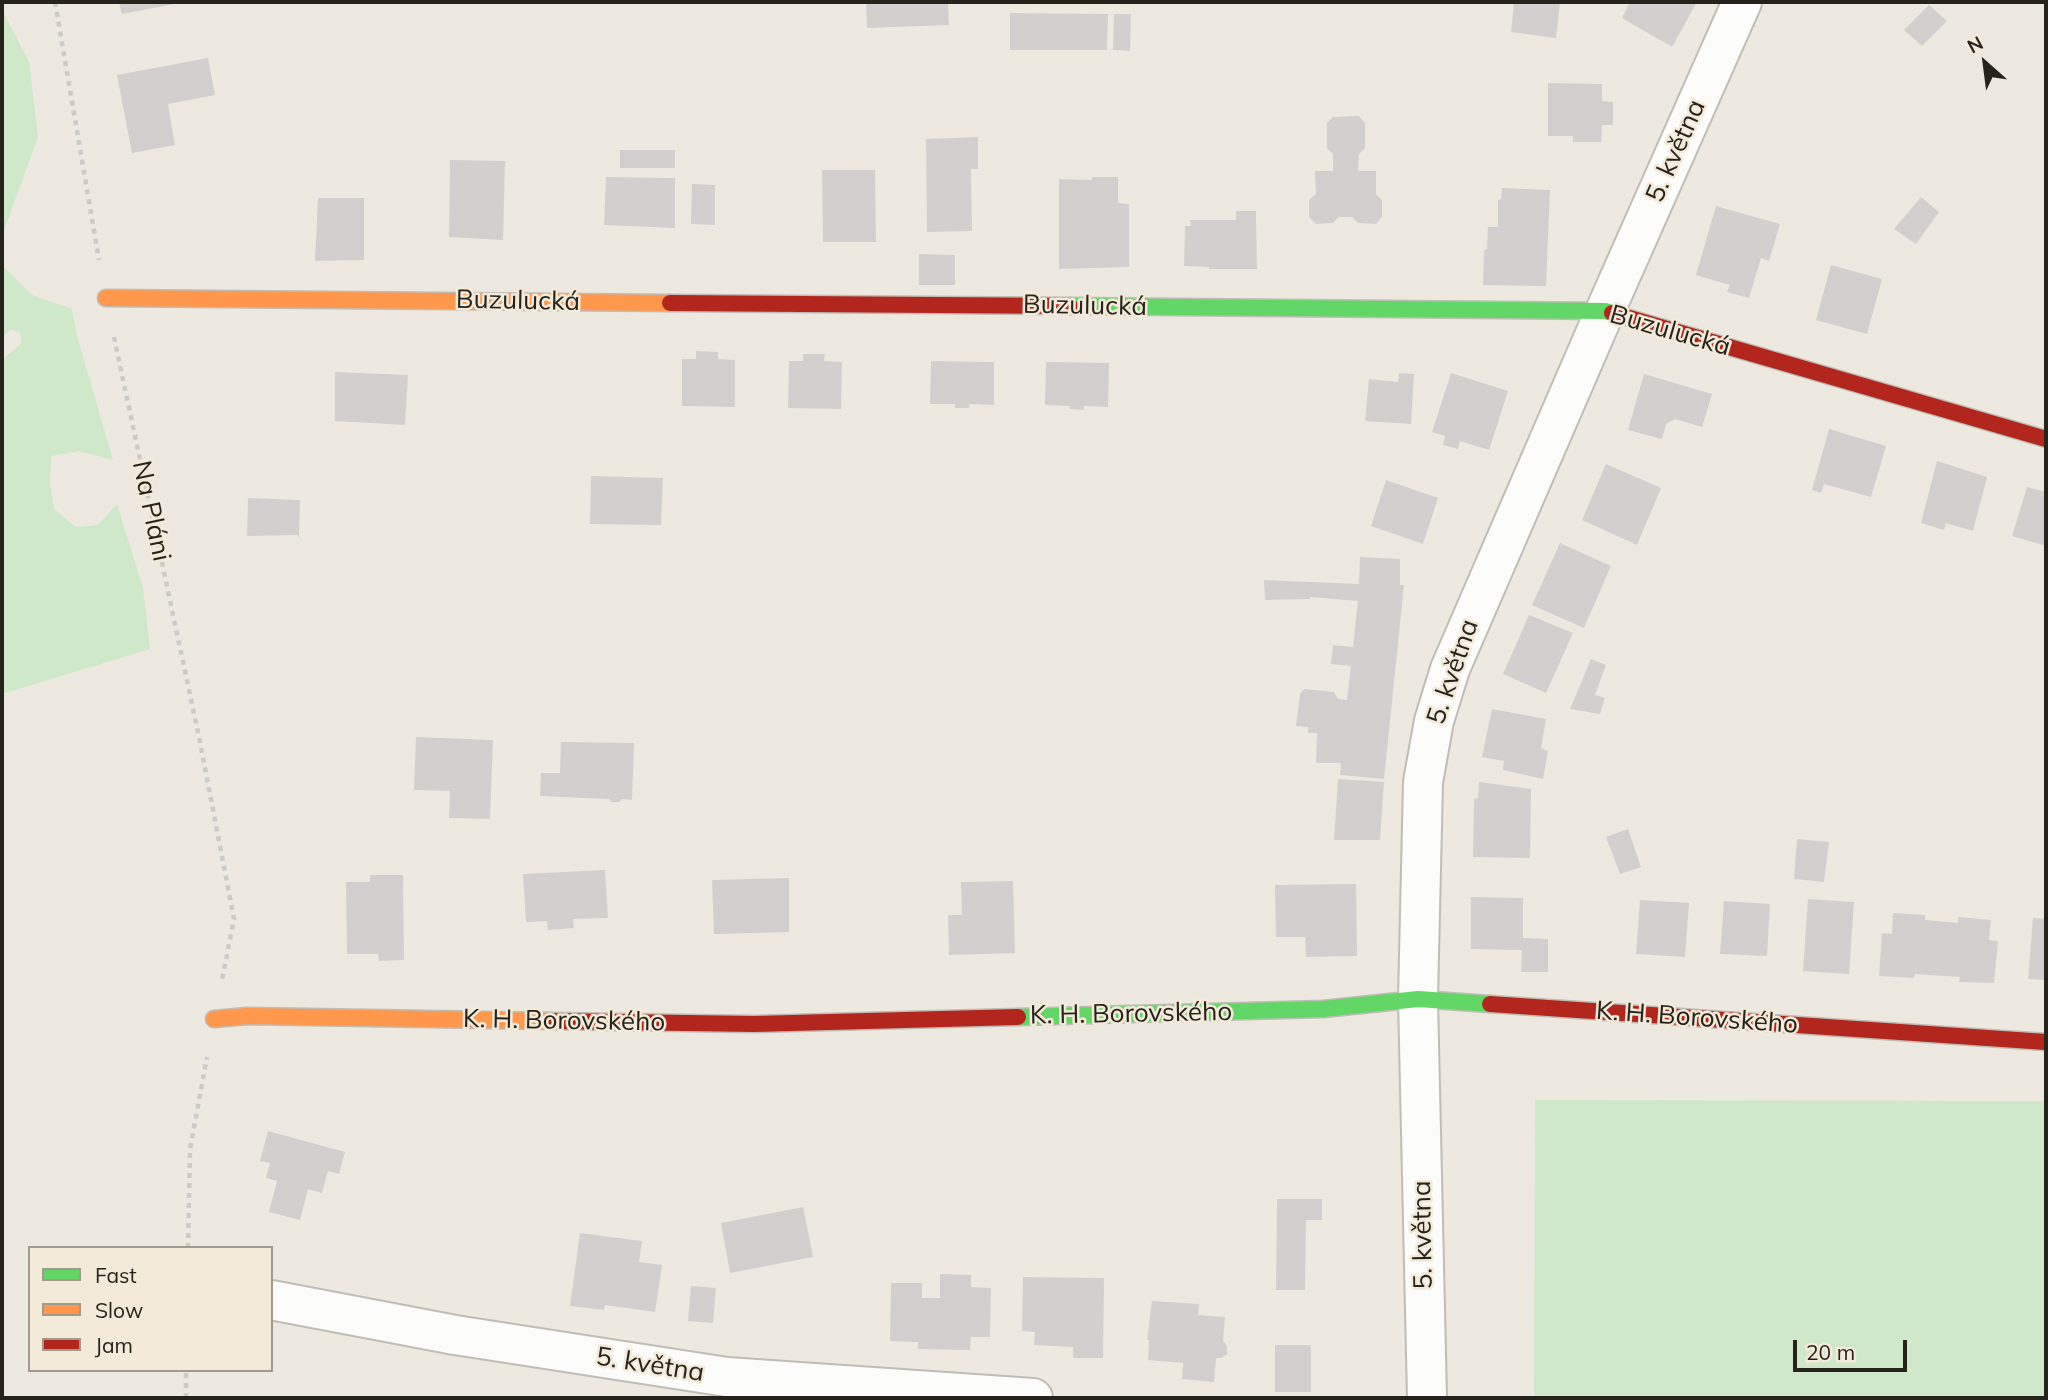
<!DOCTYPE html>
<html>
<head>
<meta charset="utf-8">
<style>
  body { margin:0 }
  #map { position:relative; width:2048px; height:1400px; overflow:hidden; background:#ede9e0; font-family:Mulish,sans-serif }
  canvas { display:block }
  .frame { position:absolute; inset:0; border:4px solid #26231d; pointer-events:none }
  .legend { position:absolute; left:28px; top:1246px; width:245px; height:126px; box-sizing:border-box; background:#f3eada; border:2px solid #a19a8e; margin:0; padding:9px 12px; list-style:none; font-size:21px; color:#26231d }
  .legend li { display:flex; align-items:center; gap:14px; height:35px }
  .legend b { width:35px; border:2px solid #a19a8e }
  .north { position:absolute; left:1950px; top:28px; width:70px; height:70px; -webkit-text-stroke:5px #f3eada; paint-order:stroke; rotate:332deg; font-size:19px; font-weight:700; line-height:28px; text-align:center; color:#26231d }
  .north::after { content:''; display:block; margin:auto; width:24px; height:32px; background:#26231d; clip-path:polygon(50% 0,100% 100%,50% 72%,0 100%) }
  .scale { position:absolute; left:1793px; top:1340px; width:114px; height:32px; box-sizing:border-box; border:4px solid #26231d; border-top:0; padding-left:9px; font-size:21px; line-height:24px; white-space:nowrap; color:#26231d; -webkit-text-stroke:5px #f3eada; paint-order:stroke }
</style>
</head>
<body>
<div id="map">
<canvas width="2048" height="1400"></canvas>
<div class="frame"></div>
<ul class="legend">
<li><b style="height:9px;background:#63d668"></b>Fast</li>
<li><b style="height:9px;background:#ff974d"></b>Slow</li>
<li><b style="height:9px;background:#b3261e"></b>Jam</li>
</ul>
<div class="north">N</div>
<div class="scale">20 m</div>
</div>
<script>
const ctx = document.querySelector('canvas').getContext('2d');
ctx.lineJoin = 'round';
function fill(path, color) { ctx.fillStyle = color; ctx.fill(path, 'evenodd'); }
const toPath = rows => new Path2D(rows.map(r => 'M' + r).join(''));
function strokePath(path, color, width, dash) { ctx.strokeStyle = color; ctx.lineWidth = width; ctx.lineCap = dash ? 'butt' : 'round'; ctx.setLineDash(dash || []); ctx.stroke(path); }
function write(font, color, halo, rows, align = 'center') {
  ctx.font = font + ' Mulish,sans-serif'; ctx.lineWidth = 5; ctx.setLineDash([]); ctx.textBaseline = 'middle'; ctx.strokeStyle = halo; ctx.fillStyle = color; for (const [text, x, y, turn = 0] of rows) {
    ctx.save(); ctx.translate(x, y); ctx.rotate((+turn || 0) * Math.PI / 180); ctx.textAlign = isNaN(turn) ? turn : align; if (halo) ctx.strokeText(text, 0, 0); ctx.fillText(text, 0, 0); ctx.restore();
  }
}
fill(toPath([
  [2,10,29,62,38,137,2,236],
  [2,244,4,267,32,295,72,309,77,336,113,460,79,451,51,456,50,483,54,509,76,527,98,525,117,504,143,588,150,649,2,694,2,360,22,343,20,333,11,329,2,337],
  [1535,1100,2046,1101,2046,1398,1534,1397]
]), '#cee8c9');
fill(toPath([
  [119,2,180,2,180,3,122,14],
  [866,2,948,2,949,25,867,28],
  [1514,2,1560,2,1556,38,1511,32],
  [1630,2,1697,2,1672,47,1622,18],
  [1929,5,1947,21,1922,46,1904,30],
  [1010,13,1108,14,1107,50,1010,50],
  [1114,14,1131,14,1130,51,1113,50],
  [208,58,215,95,168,104,175,145,132,153,117,75],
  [1548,83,1602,84,1602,101,1613,102,1613,125,1602,125,1601,142,1573,142,1573,136,1548,136],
  [1359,116,1365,123,1365,148,1359,154,1358,171,1376,171,1376,194,1382,200,1382,217,1376,224,1358,223,1352,217,1339,217,1333,223,1316,224,1309,217,1309,200,1316,194,1315,171,1333,171,1333,154,1327,148,1327,123,1333,117],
  [978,137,978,169,971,169,972,231,927,232,926,139],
  [620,150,675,150,675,168,620,168],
  [450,160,505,161,503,240,449,237],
  [822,170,875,170,876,242,823,242],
  [606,177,675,178,675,228,604,225],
  [1092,177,1118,177,1118,203,1129,204,1129,267,1059,269,1059,179,1092,180],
  [692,184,715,185,715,225,691,224],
  [1502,188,1550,190,1546,286,1483,285,1484,250,1487,249,1488,227,1498,227,1498,200,1501,199],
  [1921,197,1939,212,1916,244,1894,229],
  [318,198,364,198,364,260,315,261],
  [1716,206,1780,224,1769,261,1761,258,1749,298,1727,292,1730,285,1696,275],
  [1236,211,1256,211,1257,269,1209,269,1209,267,1184,266,1185,226,1191,226,1190,220,1236,220],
  [919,254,955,255,955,285,919,285],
  [1831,265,1882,279,1867,334,1816,320],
  [696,351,718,352,718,359,735,360,735,407,682,406,682,359,696,359],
  [803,354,825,354,824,361,842,362,841,409,788,408,789,361,803,361],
  [931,361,994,362,994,405,969,404,969,408,955,408,955,404,930,404],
  [1046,362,1109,363,1108,407,1084,406,1084,410,1070,409,1069,406,1045,405],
  [335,372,408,375,405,425,335,421],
  [1399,373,1414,374,1411,424,1365,421,1369,379,1398,382],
  [1451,373,1508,391,1489,450,1460,441,1458,449,1443,445,1445,436,1432,432],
  [1644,374,1712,394,1702,427,1675,419,1666,424,1662,439,1628,430],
  [1829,429,1886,446,1871,497,1824,484,1821,493,1812,490],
  [1937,461,1987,477,1973,531,1946,523,1944,530,1921,523],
  [1606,464,1661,488,1637,545,1582,520],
  [591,476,663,478,661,525,590,524],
  [1386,480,1438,498,1423,544,1371,526],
  [2027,487,2046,492,2046,546,2012,536],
  [248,498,300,500,299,538,297,535,247,536],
  [1560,543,1611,566,1584,628,1532,605],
  [1360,557,1400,559,1400,585,1404,585,1384,779,1340,775,1341,763,1316,763,1317,733,1308,733,1308,727,1296,726,1300,694,1304,689,1334,692,1338,699,1347,700,1351,666,1331,664,1333,645,1353,647,1358,601,1310,597,1310,599,1265,600,1264,580,1359,584],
  [1529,615,1573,633,1546,693,1503,674],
  [1591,659,1606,665,1595,695,1605,698,1600,714,1570,709],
  [1492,709,1546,719,1541,748,1548,751,1543,779,1503,770,1504,761,1482,757],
  [416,737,493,740,490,819,449,818,450,791,414,790],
  [561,742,634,743,632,800,622,799,619,802,612,802,609,799,540,796,541,773,560,773],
  [1338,779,1384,782,1380,840,1334,840],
  [1479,782,1531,789,1530,858,1473,857,1474,799,1478,798],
  [1628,829,1641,867,1620,874,1606,837],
  [1797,839,1829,842,1824,882,1794,879],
  [605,870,608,918,573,919,574,928,548,930,547,921,526,922,523,874],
  [370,875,403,875,404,960,379,961,378,954,347,954,346,882,370,882],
  [789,878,789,932,714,934,712,880],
  [1013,881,1015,953,949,955,948,915,962,915,961,882],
  [1356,884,1357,956,1306,957,1305,937,1276,937,1275,885],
  [1471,897,1523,898,1523,938,1548,939,1548,972,1521,972,1522,950,1471,949],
  [1808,899,1854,902,1849,974,1803,971],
  [1640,900,1689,903,1685,957,1636,954],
  [1724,901,1770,904,1767,956,1720,954],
  [1893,913,1925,915,1925,920,1958,923,1958,917,1991,920,1989,940,1998,941,1994,983,1959,982,1960,977,1915,974,1914,978,1879,976,1882,933,1892,934],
  [2033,918,2046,919,2046,980,2028,979],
  [268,1131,345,1152,339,1174,328,1171,322,1193,308,1189,300,1220,269,1212,277,1181,266,1178,270,1163,260,1161],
  [1277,1199,1322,1199,1322,1220,1306,1220,1305,1290,1276,1290],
  [803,1207,813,1257,730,1273,721,1223],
  [580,1233,642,1241,639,1262,662,1265,655,1312,605,1305,604,1310,570,1306],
  [940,1274,971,1275,971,1287,991,1288,990,1337,971,1337,970,1350,918,1349,918,1342,890,1341,891,1283,922,1283,922,1298,940,1298],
  [1023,1277,1104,1278,1103,1358,1073,1358,1073,1347,1034,1345,1035,1332,1022,1331],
  [691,1286,716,1288,713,1323,688,1321],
  [1152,1301,1199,1304,1198,1315,1225,1317,1223,1341,1227,1346,1227,1354,1221,1358,1216,1358,1214,1382,1182,1379,1183,1363,1148,1360,1149,1340,1147,1340],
  [1275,1345,1311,1345,1311,1392,1275,1392]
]), '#d3cfce');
const street = toPath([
  [271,1300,455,1335,727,1377,1033,1398],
  [1427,1398,1418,999,1423,782,1434,721,1450,669,1605,311,1742,2]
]);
const fast = toPath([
  [1070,306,1605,311,1612,313],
  [1018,1017,1323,1009,1418,999,1490,1004]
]);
const slow = toPath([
  [106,298,670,303],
  [214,1019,247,1016,550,1021]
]);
const jam = toPath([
  [670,303,1070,306],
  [1612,313,2046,439],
  [1490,1004,2046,1042],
  [550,1021,754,1024,1018,1017]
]);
strokePath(street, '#c0bdb6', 42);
strokePath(fast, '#c0bdb6', 19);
strokePath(slow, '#c0bdb6', 19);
strokePath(jam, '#c0bdb6', 19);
strokePath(toPath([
  [55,2,99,260],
  [114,337,199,737,234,919,222,980],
  [188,1248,190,1149,207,1057],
  [186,1398,186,1370]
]), '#cccbc8', 4.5, [5, 5]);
strokePath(street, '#fcfcfa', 38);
strokePath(fast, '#63d668', 16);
strokePath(slow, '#ff974d', 16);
strokePath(jam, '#b3261e', 16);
write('26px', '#26231d', '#f3eada', [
  ["5. května",1676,151,-66],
  ["Buzulucká",518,301,1],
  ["Buzulucká",1085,306,1],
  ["Buzulucká",1670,331,16],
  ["Na Pláni",151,511,78],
  ["5. května",1453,672,-71],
  ["K. H. Borovského",1131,1014,-1],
  ["K. H. Borovského",1697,1018,4],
  ["K. H. Borovského",564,1021,1],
  ["5. května",1423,1235,-91],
  ["5. května",650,1365,9]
]);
</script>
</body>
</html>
